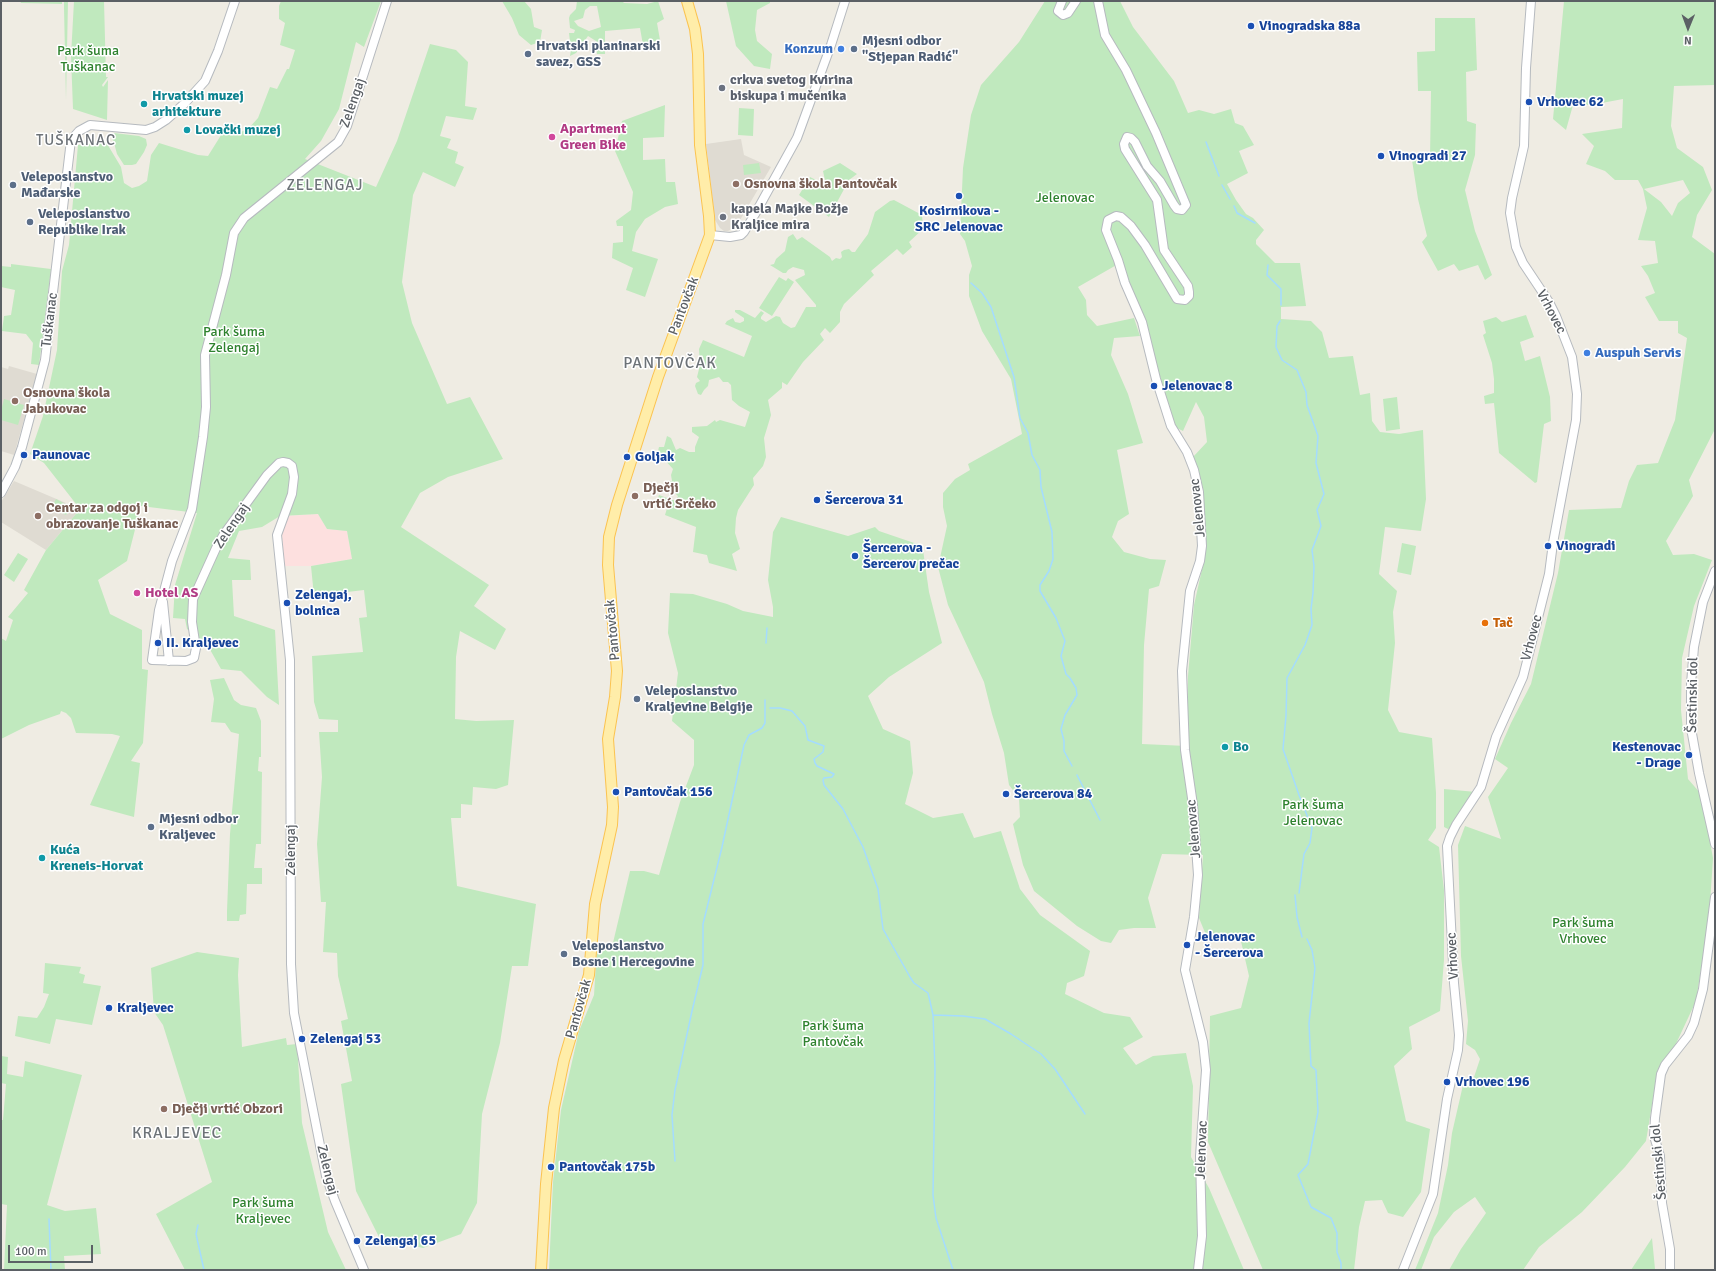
<!DOCTYPE html>
<html>
<head>
<meta charset="utf-8">
<style>
  body { margin:0 }
  #map { position:relative; width:1716px; height:1271px; overflow:hidden; background:#efece3; font-family:Signika,sans-serif }
  canvas { display:block }
  .frame { position:absolute; inset:0; border:2px solid #5b6065; pointer-events:none }
  .north { position:absolute; left:1668px; top:8px; width:40px; height:40px; -webkit-text-stroke:3px #fff; paint-order:stroke; rotate:181deg; font-size:11px; font-weight:700; line-height:16px; text-align:center; color:#5b6065 }
  .north::after { content:''; display:block; margin:auto; width:14px; height:18px; background:#5b6065; clip-path:polygon(50% 0,100% 100%,50% 72%,0 100%) }
  .scale { position:absolute; left:8px; top:1245px; width:85px; height:18px; box-sizing:border-box; border:2px solid #5b6065; border-top:0; padding-left:5px; font-size:12px; line-height:14px; white-space:nowrap; color:#5b6065; -webkit-text-stroke:3px #fff; paint-order:stroke }
</style>
</head>
<body>
<div id="map">
<canvas width="1716" height="1271"></canvas>
<div class="frame"></div>
<div class="north">N</div>
<div class="scale">100 m</div>
</div>
<script>
const ctx = document.querySelector('canvas').getContext('2d');
ctx.lineJoin = 'round';
function fill(path, color) { ctx.fillStyle = color; ctx.fill(path, 'evenodd'); }
const toPath = rows => new Path2D(rows.map(r => 'M' + r).join(''));
function strokePath(path, color, width, dash) { ctx.strokeStyle = color; ctx.lineWidth = width; ctx.lineCap = dash ? 'butt' : 'round'; ctx.setLineDash(dash || []); ctx.stroke(path); }
function write(font, color, halo, rows, align = 'center') {
  ctx.font = font + ' Signika,sans-serif'; ctx.lineWidth = 3; ctx.setLineDash([]); ctx.textBaseline = 'middle'; ctx.strokeStyle = halo; ctx.fillStyle = color; for (const [text, x, y, turn = 0] of rows) {
    ctx.save(); ctx.translate(x, y); ctx.rotate((+turn || 0) * Math.PI / 180); ctx.textAlign = isNaN(turn) ? turn : align; if (halo) ctx.strokeText(text, 0, 0); ctx.fillText(text, 0, 0); ctx.restore();
  }
}
fill(toPath([
  [741,139,744,155,771,167,736,227,728,231,724,231,720,228,715,220,706,144],
  [9,366,37,374,14,455,1,451,1,367,8,369],
  [14,481,80,509,46,550,1,522,1,502]
]), '#dfdbd2');
fill(toPath([
  [318,514,327,529,347,531,352,559,311,566,284,566,282,533,283,525,288,516]
]), '#fde0df');
fill(toPath([
  [20,1,62,1,62,4,21,3],
  [64,1,68,1,66,100,64,8],
  [74,1,104,1,106,77,108,77,102,85,103,87,108,80,107,120,73,109,71,56],
  [281,1,381,1,364,47,356,42,339,109,321,141,305,159,376,187,397,141,430,44,456,50,468,62,465,106,477,108,473,120,446,116,440,136,451,139,447,148,458,152,455,163,464,167,455,187,423,172,413,195,402,282,412,323,447,404,470,397,503,459,448,477,420,493,401,527,489,585,474,606,506,629,495,650,460,631,456,657,455,719,476,721,514,720,508,785,496,789,473,787,472,805,461,804,461,818,451,818,457,886,536,904,528,966,512,966,500,1043,482,1114,477,1203,461,1234,423,1248,379,1237,356,1191,341,1084,352,1081,341,1021,348,1019,338,976,337,953,323,952,326,902,321,902,317,844,322,777,319,732,338,732,338,720,319,719,314,702,312,656,363,652,359,618,367,617,364,590,314,596,311,566,352,559,347,531,327,529,318,514,280,516,262,527,239,531,228,558,250,560,251,580,232,580,234,616,275,630,279,705,267,697,241,671,221,669,208,646,187,629,185,619,173,618,175,585,197,513,141,506,127,561,98,580,110,614,142,630,142,669,148,670,143,743,131,761,140,763,134,817,90,805,120,736,112,734,76,733,71,718,66,713,61,711,60,714,29,725,1,739,1,638,6,641,13,620,8,617,28,593,24,590,46,550,80,509,44,463,30,454,43,416,57,350,62,271,69,245,78,145,106,142,121,167,124,183,132,188,139,186,147,181,151,155,159,143,198,155,208,156,223,132,236,134,248,129,258,118,270,87,277,89,287,69,289,69,295,50,280,45,285,23,279,19,279,6],
  [502,1,524,1,531,9,534,27,542,30,540,42,531,45,519,35,512,18],
  [577,1,622,1,624,3,647,4,658,1,664,19,657,23,660,40,643,45,640,28,605,31,605,54,597,54,596,41,588,36,576,53,570,56,571,50,569,33,574,33,575,30,570,28,569,18,570,15,576,9],
  [590,6,597,6,601,27,589,31,578,26,574,21,583,18,585,10],
  [726,1,770,1,770,3,757,10,755,30,757,41,772,54,770,69,754,66,736,46],
  [1045,1,1120,1,1133,27,1174,81,1188,113,1199,110,1214,114,1231,109,1235,123,1243,126,1254,145,1239,151,1248,173,1227,184,1236,200,1246,214,1253,218,1264,230,1256,240,1256,244,1275,263,1300,263,1306,306,1281,307,1281,319,1311,321,1322,332,1329,358,1353,356,1360,395,1370,393,1372,421,1380,432,1399,434,1423,430,1426,499,1421,531,1385,527,1379,574,1397,591,1393,612,1395,643,1388,710,1399,732,1432,738,1436,793,1436,828,1428,840,1439,847,1444,890,1444,960,1440,1011,1409,1027,1412,1049,1394,1066,1406,1121,1430,1129,1421,1192,1403,1217,1388,1213,1382,1200,1365,1201,1359,1227,1354,1270,1263,1270,1208,1142,1210,1016,1241,1008,1249,976,1240,937,1222,940,1206,935,1199,918,1203,855,1162,854,1148,898,1156,928,1134,928,1119,930,1111,943,1101,941,1077,926,1034,891,1023,865,1013,824,1020,817,1019,798,1009,785,1004,753,992,714,984,682,948,605,938,567,947,526,943,507,943,493,955,479,970,470,968,464,1022,434,1011,379,982,331,969,296,969,275,972,266,965,241,960,234,963,168,971,115,981,85,1019,42],
  [1120,263,1173,426,1183,431,1196,402,1204,417,1207,442,1193,457,1203,488,1205,526,1205,556,1194,605,1188,676,1187,746,1142,744,1144,645,1149,589,1159,586,1166,560,1150,559,1124,552,1112,537,1118,521,1129,514,1117,450,1143,443,1128,394,1111,355,1114,338,1140,336,1134,318,1097,326,1087,315,1086,300,1078,287],
  [1564,1,1715,1,1715,85,1674,86,1671,126,1677,148,1703,167,1712,190,1697,215,1692,237,1715,254,1715,429,1689,480,1693,496,1666,541,1673,555,1694,554,1712,560,1694,606,1682,658,1681,710,1688,779,1701,794,1713,858,1709,919,1696,1001,1674,1048,1658,1069,1646,1141,1625,1167,1582,1212,1539,1247,1523,1270,1449,1270,1461,1249,1486,1213,1475,1197,1454,1212,1434,1237,1421,1270,1415,1270,1438,1213,1448,1165,1452,1133,1463,1085,1474,1077,1480,1059,1475,1050,1466,1044,1468,1021,1461,956,1458,845,1465,826,1501,839,1488,797,1508,768,1495,759,1511,723,1531,684,1558,573,1569,510,1621,508,1629,481,1637,465,1658,463,1675,420,1687,338,1678,333,1678,321,1659,321,1645,297,1655,293,1648,276,1641,266,1658,263,1655,241,1638,240,1647,208,1643,189,1638,180,1615,180,1605,171,1586,164,1594,146,1582,134,1622,128,1623,99,1591,105,1573,105,1566,130,1553,119],
  [1683,180,1690,193,1678,203,1672,216,1661,202,1644,189],
  [1435,18,1475,18,1477,70,1466,72,1467,121,1476,124,1475,155,1465,190,1475,231,1492,275,1485,280,1478,265,1459,271,1454,264,1438,271,1422,242,1427,236,1418,199,1412,160,1430,159,1431,91,1418,91,1417,52,1435,51],
  [665,105,664,137,643,138,643,160,665,159,666,182,675,182,678,204,665,207,645,219,636,232,632,251,658,259,645,297,626,290,633,268,612,258,613,243,623,242,623,226,617,226,616,221,631,210,633,192,615,151,622,121],
  [739,108,754,109,753,136,738,135],
  [114,133,139,136,146,139,147,145,144,152,136,164,132,165,124,165,117,154,114,143,112,138],
  [759,163,761,173,744,175,743,165],
  [840,163,857,174,849,180,829,217,799,195,810,177,826,185,823,171],
  [894,200,922,215,923,229,909,242,912,247,903,255,897,249,871,271,874,275,844,304,840,312,840,322,830,333,825,328,820,334,824,340,803,362,787,385,782,382,782,388,768,400,771,415,764,438,766,457,763,466,753,478,754,485,738,510,736,518,735,533,740,549,732,554,737,571,709,563,707,555,693,552,696,527,665,515,668,505,657,501,659,495,672,500,676,500,678,496,664,483,665,481,672,481,671,475,673,469,663,458,657,455,659,447,664,447,667,436,671,438,676,450,680,448,689,452,695,452,695,447,699,437,692,432,692,427,707,426,715,420,716,422,720,420,745,427,750,412,739,406,732,400,731,385,728,382,723,382,719,377,709,380,708,386,704,390,701,395,698,394,695,386,696,383,700,381,697,377,700,365,699,349,703,340,744,357,752,336,725,324,727,321,733,318,735,322,740,323,744,321,744,318,735,312,735,310,740,310,755,318,761,311,764,313,761,317,761,319,766,322,776,316,780,317,783,323,791,328,795,327,806,307,816,307,816,305,795,280,805,275,804,270,793,267,788,270,786,273,783,273,770,265,774,264,776,259,785,251,788,237,793,234,797,240,802,237,830,257,832,261,836,258,840,259,842,257,841,252,844,250,849,249,852,252,855,252,857,249,868,234,875,212,890,201],
  [11,264,51,269,39,365,31,364,33,343,26,334,2,331,4,316,11,315,15,290,1,287,1,266,11,267],
  [779,277,786,281,788,278,794,282,772,316,759,308],
  [1526,315,1534,337,1520,342,1525,361,1540,356,1550,397,1551,421,1544,424,1537,482,1535,483,1499,453,1494,403,1485,404,1484,396,1494,393,1494,379,1492,363,1483,335,1486,333,1483,321,1496,317,1502,322],
  [1397,397,1400,429,1386,431,1383,399],
  [4,399,24,405,18,425,1,420,1,411],
  [56,499,71,507,66,515,51,508],
  [781,517,848,536,875,527,879,531,920,545,923,550,929,592,942,643,889,677,868,696,883,729,910,741,913,773,905,804,933,818,963,813,974,838,1001,831,1020,889,1040,915,1090,951,1084,976,1067,983,1065,994,1104,1013,1130,1017,1143,1037,1123,1048,1136,1065,1153,1056,1186,1053,1193,1086,1191,1157,1209,1188,1244,1270,549,1270,553,1182,561,1110,579,1031,594,995,597,948,612,947,630,871,644,871,659,875,680,802,694,765,694,740,672,721,678,673,668,633,670,593,693,594,727,604,743,611,773,617,773,607,768,580,773,532],
  [1402,543,1416,546,1411,575,1397,572],
  [18,553,28,559,14,582,4,575],
  [224,678,234,700,241,705,256,708,261,721,261,757,259,757,258,771,262,772,261,844,256,844,254,868,262,868,262,884,247,884,246,914,240,915,239,921,227,921,227,911,230,834,239,734,231,732,225,723,211,722,214,699,210,680],
  [1444,789,1476,792,1451,828,1448,829,1444,827],
  [197,952,239,958,238,975,242,1047,286,1038,287,1045,297,1044,302,1123,328,1232,346,1270,185,1270,156,1214,212,1182,163,1025,154,1012,151,968],
  [45,963,81,967,79,973,85,975,83,983,101,986,92,1025,56,1019,50,1044,15,1036,18,1016,37,1018,44,1007,49,994,43,993],
  [1,1056,8,1057,7,1074,23,1077,25,1061,82,1075,47,1205,65,1211,96,1208,101,1254,64,1256,65,1270,4,1270,7,1205,1,1204,1,1120,3,1120,6,1084,1,1083],
  [1652,1238,1655,1269,1631,1270]
]), '#c0e9be');
strokePath(toPath([
  [1206,142,1219,176],
  [1222,185,1230,199],
  [1234,206,1237,213,1255,223],
  [1268,265,1267,275,1281,289,1281,305],
  [971,283,982,293,991,307,1014,377,1020,418,1028,433,1032,455,1040,470,1041,487,1052,532,1053,559,1049,571,1040,585,1040,591,1056,618,1065,641,1061,656,1066,674,1070,678,1076,688,1077,695,1065,715,1061,729,1064,741,1064,751,1072,766],
  [1280,321,1277,326,1276,347,1282,360,1297,370,1306,392,1307,405,1318,436,1316,463,1324,494,1317,510,1321,526,1312,550,1314,566,1313,593,1311,609,1312,625,1305,645,1287,678,1286,716,1283,749,1299,795,1312,828,1310,843,1304,854,1299,893],
  [766,643,767,628],
  [770,708,780,708,792,711,805,726,808,740,824,746,823,752,814,759,815,763,817,766,834,774,832,777,824,778,823,780,824,785,843,809,863,847,878,889,883,929,910,977,914,983,928,993,929,997,933,1015,935,1070,933,1195,936,1218,953,1270],
  [1077,775,1100,820],
  [1295,895,1297,917,1302,937],
  [1307,939,1312,950,1315,968,1309,1023,1311,1066,1316,1070,1318,1112,1308,1164,1298,1175,1311,1207,1331,1218,1337,1233,1337,1252,1341,1263,1341,1270],
  [933,1015,963,1016,985,1019,1011,1034,1041,1054,1055,1069,1085,1114],
  [675,1161,672,1115,675,1090,692,1011,703,965,703,924,722,847,744,745,749,735,762,728,765,723,765,700],
  [49,1219,51,1270],
  [198,1225,196,1234,204,1270]
]), '#a4dcff', 1.5);
const minor = toPath([
  [1062,1,1058,11,1063,15,1068,13,1076,1],
  [1098,1,1105,35,1126,70,1156,133,1186,205,1182,210,1177,209,1174,205,1160,181,1147,166,1135,142,1131,138,1127,137,1124,144,1125,149,1157,200,1164,250,1188,286,1189,292,1189,296,1185,300,1177,299,1145,245,1131,226,1121,217,1116,216,1108,220,1106,230,1118,260,1125,283,1142,322,1156,379,1171,426,1187,452,1194,470,1199,492,1202,546,1200,561,1190,591,1182,671,1185,750,1193,805,1198,875,1194,917,1185,970,1203,1042,1206,1070,1200,1156,1202,1236,1198,1270],
  [710,235,730,237,741,235,744,232,755,214,797,138,831,45,845,1],
  [1,493,15,467,22,447,45,360,71,140,79,131,90,125,146,130,155,127,166,120,184,104,205,81,218,51,235,1],
  [1715,571,1703,602,1694,647,1691,684,1691,728,1699,773,1715,844],
  [163,602,169,661],
  [364,1270,335,1201,326,1176,294,1013,291,964,290,660,277,535,292,494,294,477,292,466,288,463,283,462,279,463,267,475,224,534,217,546,193,599,192,622,196,648,194,658,186,661,152,660,159,610,172,561,192,509,203,437,206,407,205,355,226,275,234,233,244,218,338,142,347,126,387,1],
  [1403,1270,1433,1194,1447,1099,1458,1050,1459,1035,1454,983,1447,846,1450,837,1456,825,1481,787,1496,737,1523,677,1549,574,1553,543,1576,420,1577,394,1572,357,1556,316,1549,302,1523,263,1516,247,1510,213,1512,198,1524,146,1526,68,1531,1],
  [1670,1270,1670,1249,1662,1203,1660,1156,1654,1136,1655,1118,1661,1074,1665,1065,1688,1036,1694,1023,1703,989,1715,897]
]);
const major = toPath([
  [541,1270,546,1184,554,1108,564,1060,589,975,595,904,612,825,613,807,608,739,615,697,617,671,608,565,609,537,617,505,658,377,710,235,709,216,700,145,698,54,695,29,687,1]
]);
strokePath(minor, '#b6babf', 10);
strokePath(major, '#fbc350', 12);
strokePath(minor, '#fff', 8);
strokePath(major, '#ffeda9', 10);
for (const [x, y, r, color] of [
  [1251,26,4,"#1a4fb4"],
  [841,49,4,"#3f7fe0"],
  [854,49,4,"#5c6f8a"],
  [528,54,4,"#5c6f8a"],
  [722,88,4,"#6b7280"],
  [1529,102,4,"#1a4fb4"],
  [144,104,4,"#0f9aa8"],
  [187,130,4,"#0f9aa8"],
  [552,137,4,"#d1479c"],
  [1381,156,4,"#1a4fb4"],
  [736,184,4,"#8d6e63"],
  [13,185,4,"#5c6f8a"],
  [959,196,4,"#1a4fb4"],
  [723,217,4,"#6b7280"],
  [30,222,4,"#5c6f8a"],
  [1587,353,4,"#3f7fe0"],
  [1154,386,4,"#1a4fb4"],
  [15,401,4,"#8d6e63"],
  [24,455,4,"#1a4fb4"],
  [627,457,4,"#1a4fb4"],
  [635,496,4,"#8d6e63"],
  [817,500,4,"#1a4fb4"],
  [38,516,4,"#8d6e63"],
  [1548,546,4,"#1a4fb4"],
  [855,556,4,"#1a4fb4"],
  [137,593,4,"#d1479c"],
  [287,603,4,"#1a4fb4"],
  [1485,623,4,"#e8710a"],
  [158,643,4,"#1a4fb4"],
  [637,699,4,"#5c6f8a"],
  [1225,747,4,"#0f9aa8"],
  [1689,755,4,"#1a4fb4"],
  [616,792,4,"#1a4fb4"],
  [1006,794,4,"#1a4fb4"],
  [151,827,4,"#5c6f8a"],
  [42,858,4,"#0f9aa8"],
  [1187,945,4,"#1a4fb4"],
  [564,954,4,"#5c6f8a"],
  [109,1008,4,"#1a4fb4"],
  [302,1039,4,"#1a4fb4"],
  [1447,1082,4,"#1a4fb4"],
  [164,1109,4,"#8d6e63"],
  [551,1167,4,"#1a4fb4"],
  [357,1241,4,"#1a4fb4"]
]) { const dot = new Path2D(); dot.arc(x, y, r, 0, 2 * Math.PI); ctx.fillStyle = color; ctx.fill(dot); strokePath(dot, '#fff', 1.5); }
write('bold 14px', '#164399', '#fff', [
  ["Vinogradska 88a",1259,26],
  ["Vrhovec 62",1537,102],
  ["Vinogradi 27",1389,156],
  ["Kosirnikova -",959,211,"center"],
  ["SRC Jelenovac",959,227,"center"],
  ["Jelenovac 8",1162,386],
  ["Paunovac",32,455],
  ["Goljak",635,457],
  ["Šercerova 31",825,500],
  ["Vinogradi",1556,546],
  ["Šercerova -",863,548],
  ["Šercerov prečac",863,564],
  ["Zelengaj,",295,595],
  ["bolnica",295,611],
  ["II. Kraljevec",166,643],
  ["Kestenovac",1681,747,"right"],
  ["- Drage",1681,763,"right"],
  ["Pantovčak 156",624,792],
  ["Šercerova 84",1014,794],
  ["Jelenovac",1195,937],
  ["- Šercerova",1195,953],
  ["Kraljevec",117,1008],
  ["Zelengaj 53",310,1039],
  ["Vrhovec 196",1455,1082],
  ["Pantovčak 175b",559,1167],
  ["Zelengaj 65",365,1241]
], 'left');
write('bold 14px', '#4e5e75', '#fff', [
  ["Mjesni odbor",862,41],
  ["\"Stjepan Radić\"",862,57],
  ["Hrvatski planinarski",536,46],
  ["savez, GSS",536,62],
  ["Veleposlanstvo",21,177],
  ["Mađarske",21,193],
  ["Veleposlanstvo",38,214],
  ["Republike Irak",38,230],
  ["Veleposlanstvo",645,691],
  ["Kraljevine Belgije",645,707],
  ["Mjesni odbor",159,819],
  ["Kraljevec",159,835],
  ["Veleposlanstvo",572,946],
  ["Bosne i Hercegovine",572,962]
], 'left');
write('bold 14px', '#366cbe', '#fff', [
  ["Konzum",833,49],
  ["Auspuh Servis",1595,353,"left"]
], 'right');
write('14px', '#2e822e', '#fff', [
  ["Park šuma",88,51],
  ["Tuškanac",88,67],
  ["Jelenovac",1065,198],
  ["Park šuma",234,332],
  ["Zelengaj",234,348],
  ["Park šuma",1313,805],
  ["Jelenovac",1313,821],
  ["Park šuma",1583,923],
  ["Vrhovec",1583,939],
  ["Park šuma",833,1026],
  ["Pantovčak",833,1042],
  ["Park šuma",263,1203],
  ["Kraljevec",263,1219]
]);
write('bold 14px', '#5b616d', '#fff', [
  ["crkva svetog Kvirina",730,80],
  ["biskupa i mučenika",730,96],
  ["kapela Majke Božje",731,209],
  ["Kraljice mira",731,225]
], 'left');
write('bold 14px', '#0d838f', '#fff', [
  ["Hrvatski muzej",152,96],
  ["arhitekture",152,112],
  ["Lovački muzej",195,130],
  ["Bo",1233,747],
  ["Kuća",50,850],
  ["Kreneis-Horvat",50,866]
], 'left');
write('14px', '#5b6065', '#fff', [
  ["Zelengaj",353,103,-71],
  ["Pantovčak",684,306,-69],
  ["Vrhovec",1551,312,62],
  ["Tuškanac",50,320,-83],
  ["Jelenovac",1198,508,-96],
  ["Zelengaj",232,526,-56],
  ["Pantovčak",613,630,-95],
  ["Vrhovec",1532,638,-75],
  ["Šestinski dol",1693,695,-89],
  ["Jelenovac",1194,829,-95],
  ["Zelengaj",291,850,-90],
  ["Vrhovec",1453,956,-93],
  ["Pantovčak",579,1009,-74],
  ["Jelenovac",1202,1150,-88],
  ["Šestinski dol",1659,1162,-95],
  ["Zelengaj",327,1170,76]
]);
write('bold 14px', '#b23c85', '#fff', [
  ["Apartment",560,129],
  ["Green Bike",560,145],
  ["Hotel AS",145,593]
], 'left');
write('bold 14px', '#785e54', '#fff', [
  ["Osnovna škola Pantovčak",744,184],
  ["Osnovna škola",23,393],
  ["Jabukovac",23,409],
  ["Dječji",643,488],
  ["vrtić Srčeko",643,504],
  ["Centar za odgoj i",46,508],
  ["obrazovanje Tuškanac",46,524],
  ["Dječji vrtić Obzori",172,1109]
], 'left');
write('bold 14px', '#c56008', '#fff', [
  ["Tač",1493,623]
], 'left');
ctx.letterSpacing = '1px';
write('15px', '#6c7277', '#fff', [
  ["TUŠKANAC",76,141],
  ["ZELENGAJ",325,186]
]);
ctx.letterSpacing = '0px';
ctx.letterSpacing = '1px';
write('16px', '#6c7277', '#fff', [
  ["PANTOVČAK",670,364],
  ["KRALJEVEC",177,1134]
]);
ctx.letterSpacing = '0px';
</script>
</body>
</html>
